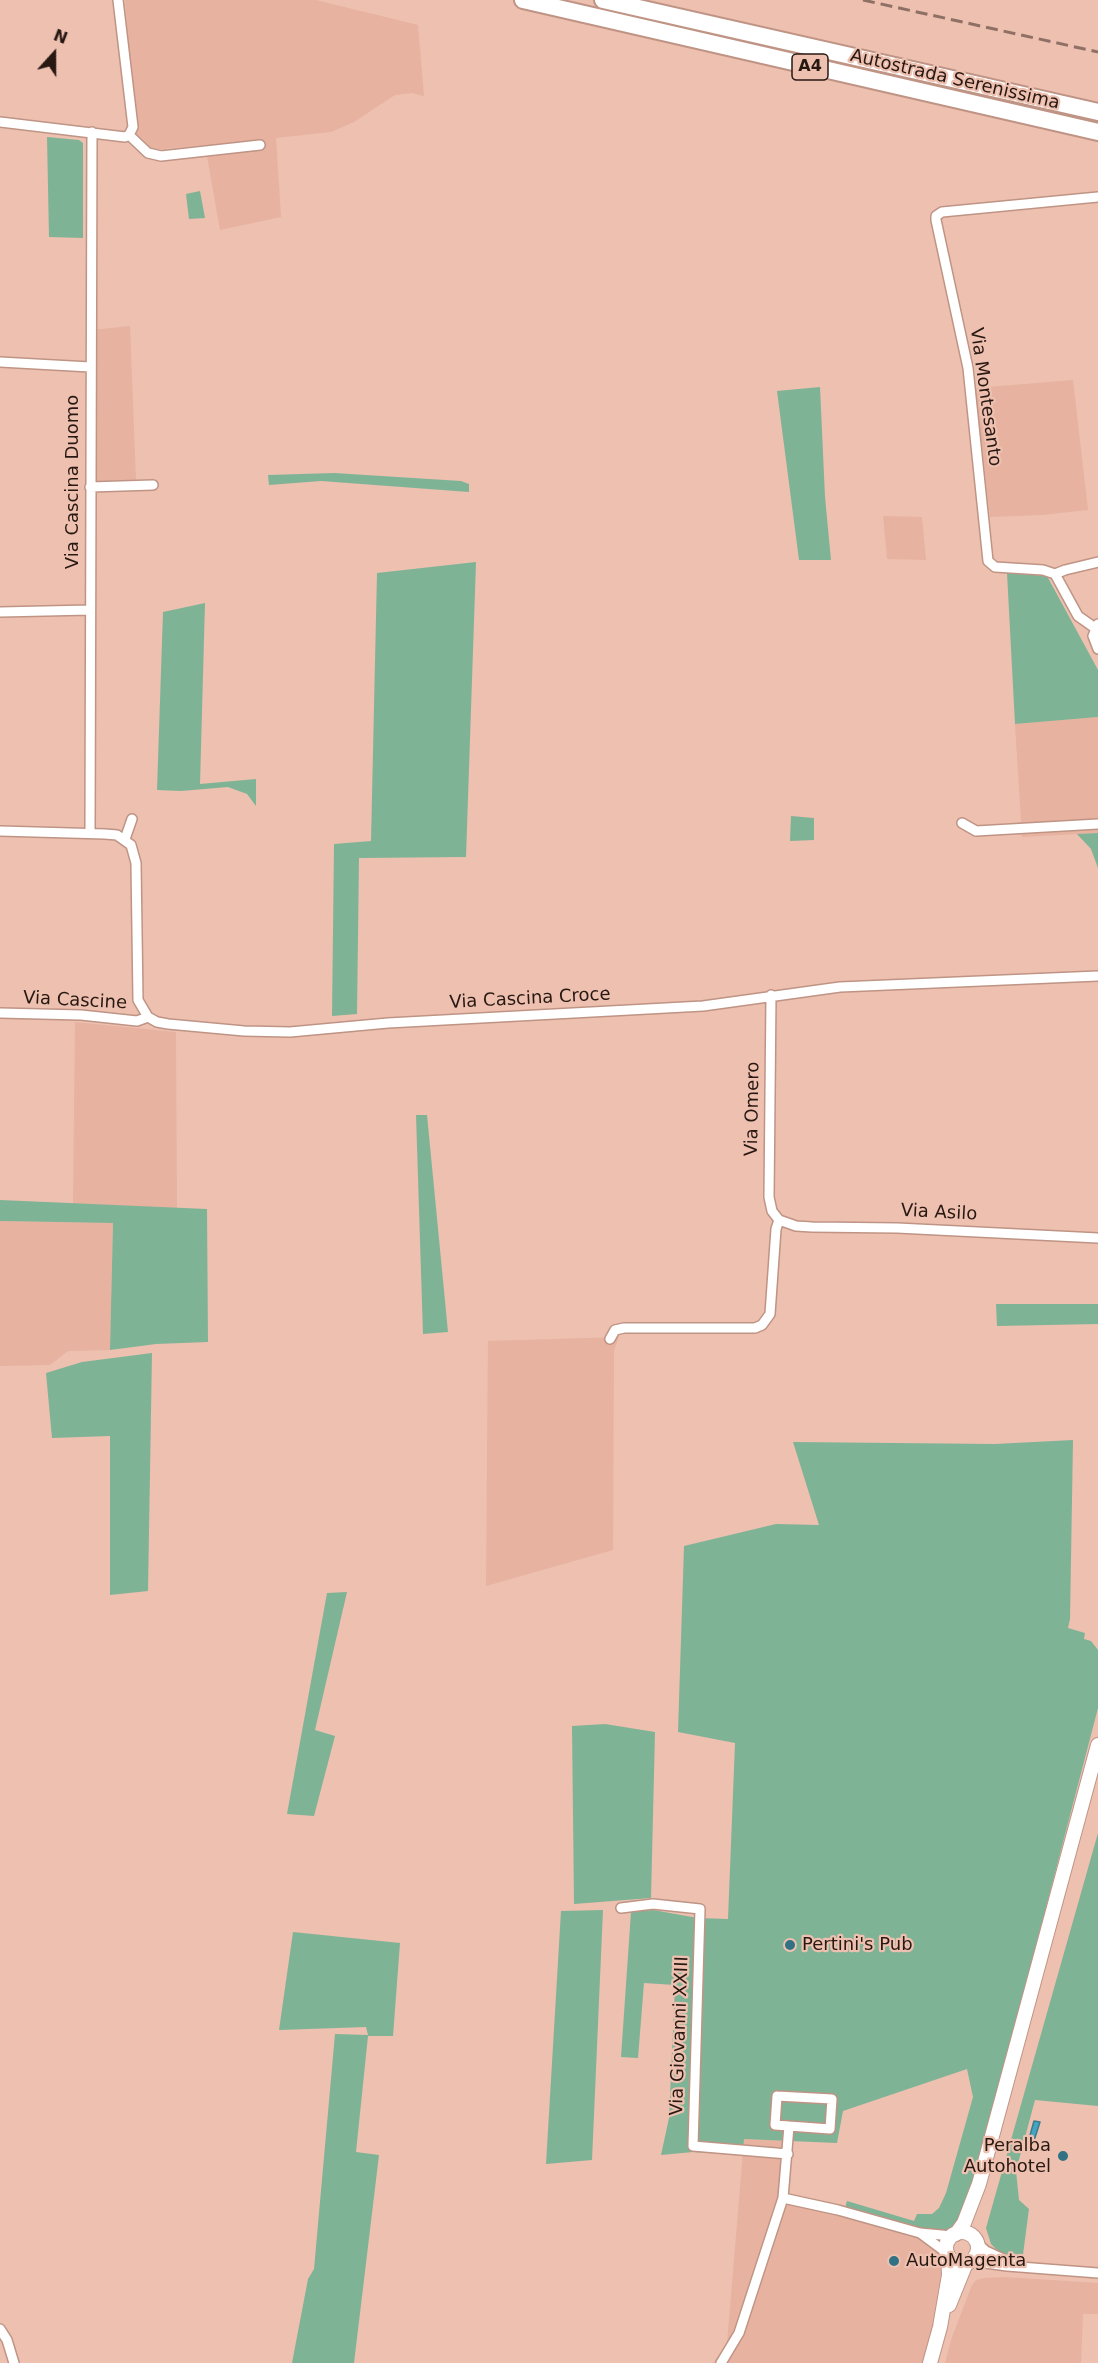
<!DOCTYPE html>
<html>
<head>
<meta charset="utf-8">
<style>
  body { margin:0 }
  #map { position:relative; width:1098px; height:2363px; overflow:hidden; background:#edc0b0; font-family:"DejaVu Sans",sans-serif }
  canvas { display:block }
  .north { position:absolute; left:24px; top:24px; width:60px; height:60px; -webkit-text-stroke:4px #edc0b0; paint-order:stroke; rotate:21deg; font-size:16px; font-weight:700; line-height:24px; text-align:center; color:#281812 }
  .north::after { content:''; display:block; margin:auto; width:21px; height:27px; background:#281812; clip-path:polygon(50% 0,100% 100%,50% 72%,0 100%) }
</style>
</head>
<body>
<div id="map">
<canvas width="1098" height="2363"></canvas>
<div class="north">N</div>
</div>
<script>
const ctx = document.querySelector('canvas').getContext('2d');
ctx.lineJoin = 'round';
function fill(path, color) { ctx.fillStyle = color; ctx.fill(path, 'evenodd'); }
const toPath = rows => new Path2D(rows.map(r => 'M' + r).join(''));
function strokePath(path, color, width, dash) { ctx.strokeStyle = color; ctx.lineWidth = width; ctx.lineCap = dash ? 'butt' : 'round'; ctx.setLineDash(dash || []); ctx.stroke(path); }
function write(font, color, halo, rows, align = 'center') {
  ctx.font = font + ' "DejaVu Sans",sans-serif'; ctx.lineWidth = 4.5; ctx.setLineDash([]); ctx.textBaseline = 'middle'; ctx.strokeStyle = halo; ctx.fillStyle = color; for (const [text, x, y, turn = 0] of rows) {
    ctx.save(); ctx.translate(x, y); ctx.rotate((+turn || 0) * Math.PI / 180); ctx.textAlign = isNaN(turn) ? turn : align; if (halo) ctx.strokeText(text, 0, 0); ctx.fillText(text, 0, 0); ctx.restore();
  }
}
fill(toPath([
  [125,0,316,0,418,25,424,96,412,93,395,95,354,122,331,132,276,138,281,217,220,230,205,145,152,150,135,134],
  [130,326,136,482,93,484,92,330],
  [1073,380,1088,510,1042,515,990,517,975,388],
  [883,516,922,517,926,560,887,559],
  [1098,717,1098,833,1022,837,1015,724],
  [75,1022,176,1032,177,1209,73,1204],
  [0,1221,113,1223,110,1350,68,1351,50,1365,0,1366],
  [619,1337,614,1350,613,1550,486,1586,488,1341],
  [744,2139,792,2141,785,2200,920,2239,942,2257,945,2263,933,2330,924,2363,713,2363,727,2343],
  [1004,2277,1098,2283,1098,2314,1083,2314,1081,2363,945,2363,952,2337,972,2285,976,2280,984,2278]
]), '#e7b2a0');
fill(toPath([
  [47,137,79,140,83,143,83,238,49,237],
  [200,191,205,218,189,219,186,194],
  [820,387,825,497,831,560,799,560,777,391],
  [334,473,461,481,469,484,469,492,321,481,269,485,268,475],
  [476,562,466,857,359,858,357,1014,332,1016,334,844,371,841,377,573],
  [1007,573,1047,576,1098,670,1098,717,1015,724],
  [205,603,200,784,256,779,256,806,247,794,228,787,181,791,157,790,163,612],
  [791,816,814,818,814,840,790,841],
  [1098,833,1098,868,1091,849,1077,834],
  [416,1115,427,1115,448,1332,423,1334],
  [0,1200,207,1209,208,1342,156,1344,110,1350,113,1223,0,1221],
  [996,1304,1098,1304,1098,1324,997,1326],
  [152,1353,148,1591,110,1595,110,1436,52,1438,46,1373,82,1362],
  [1073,1440,1070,1619,1068,1628,1085,1633,1084,1639,1091,1641,1098,1650,1098,1708,1006,2061,964,2214,951,2229,944,2232,932,2231,845,2208,847,2201,914,2221,917,2214,932,2214,939,2208,946,2193,973,2097,967,2069,843,2111,837,2143,744,2139,743,2155,693,2152,661,2155,669,2118,675,1985,644,1983,638,2058,621,2057,631,1912,653,1910,698,1918,728,1919,735,1743,678,1732,684,1546,776,1524,819,1525,793,1442,995,1444],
  [347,1592,315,1730,335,1736,314,1816,287,1814,327,1593],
  [605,1724,655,1732,651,1898,574,1904,572,1726],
  [1098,1833,1098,2106,1035,2100,1016,2171,1019,2200,1029,2209,1022,2262,1017,2262,997,2254,997,2250,991,2244,986,2228],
  [603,1910,592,2160,546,2164,561,1911],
  [293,1932,400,1943,393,2036,368,2036,356,2152,379,2155,354,2363,292,2363,308,2279,314,2269,335,2034,368,2035,366,2027,279,2030]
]), '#7fb396');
const water = toPath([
  [1034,2121,1040,2122,1032,2147,1027,2146,1034,2121]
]);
fill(water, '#42a6c3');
strokePath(water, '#3a7b8e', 1.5);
const street = toPath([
  [0,122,125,137,129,135,133,127,118,0],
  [129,135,148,153,161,156,260,145],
  [1098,197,942,212,936,216,936,220,968,368,988,561,995,567,1043,570,1055,574,1065,570,1098,562],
  [0,362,90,367],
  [90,487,153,485],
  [1055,574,1078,616,1095,628],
  [0,612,90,610],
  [1098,624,1093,636,1098,649],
  [962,823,976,831,1098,824],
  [0,831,105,834,117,835,131,845,136,863,138,1000,148,1017,157,1022,168,1024,244,1031,290,1032,388,1023,703,1006,840,987,1098,976],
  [90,832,92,132],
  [125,839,132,819],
  [771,995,769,1197,772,1211,779,1220],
  [0,1013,81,1015,137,1021,148,1017],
  [779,1220,796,1226,812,1227,897,1228,1098,1238],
  [610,1339,615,1330,624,1328,755,1328,762,1325,770,1314,776,1229,779,1220],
  [621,1908,653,1904,700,1909,693,2146,788,2154],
  [777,2096,832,2099,830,2129,775,2125,777,2096],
  [783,2198,838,2210,920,2233,952,2236],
  [920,2233,947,2253],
  [977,2243,986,2251,1012,2263],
  [971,2261,1007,2266,1098,2273],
  [0,2329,7,2340,14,2363],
  [721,2363,739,2333,783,2198,789,2126]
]);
const secondary = toPath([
  '946 2248a16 16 0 1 1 32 0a16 16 0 1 1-32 0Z',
  [956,2234,964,2223,979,2184,1098,1745],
  [949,2305,966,2263],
  [930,2363,940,2327,949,2275,948,2256]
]);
const highway = toPath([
  [523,0,1098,132],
  [603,0,1098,112]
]);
strokePath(street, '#bf9485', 12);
strokePath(secondary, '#bf9485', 16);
strokePath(highway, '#bf9485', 20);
strokePath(street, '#fff', 9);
strokePath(secondary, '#fff', 14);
strokePath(highway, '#fff', 16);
strokePath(toPath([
  [863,0,1098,52]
]), '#8f7065', 3, [12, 6]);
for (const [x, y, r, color] of [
  [790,1945,6,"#307184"],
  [1063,2156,6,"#307184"],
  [894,2261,6,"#307184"]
]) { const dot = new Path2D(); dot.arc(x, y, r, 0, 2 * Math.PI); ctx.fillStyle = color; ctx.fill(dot); strokePath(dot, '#edc0b0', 2); }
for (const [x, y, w] of [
  [810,67,36]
]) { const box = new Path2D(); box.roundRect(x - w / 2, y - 13, w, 26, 4.5); ctx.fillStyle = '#edc0b0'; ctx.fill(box); strokePath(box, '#281812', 1.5); }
write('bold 16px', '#281812', null, [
  ["A4",810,67]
]);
write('18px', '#281812', '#edc0b0', [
  ["Autostrada Serenissima",955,80,13],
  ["Via Montesanto",985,397,82],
  ["Via Cascina Duomo",73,482,-90],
  ["Via Cascina Croce",530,999,-3],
  ["Via Cascine",75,1001,3],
  ["Via Omero",753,1109,-89],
  ["Via Asilo",939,1213,3],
  ["Via Giovanni XXIII",680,2036,-88]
]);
write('18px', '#281812', '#edc0b0', [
  ["Pertini's Pub",802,1945],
  ["Peralba",1051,2146,"right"],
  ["Autohotel",1051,2167,"right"],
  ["AutoMagenta",906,2261]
], 'left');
</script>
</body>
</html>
